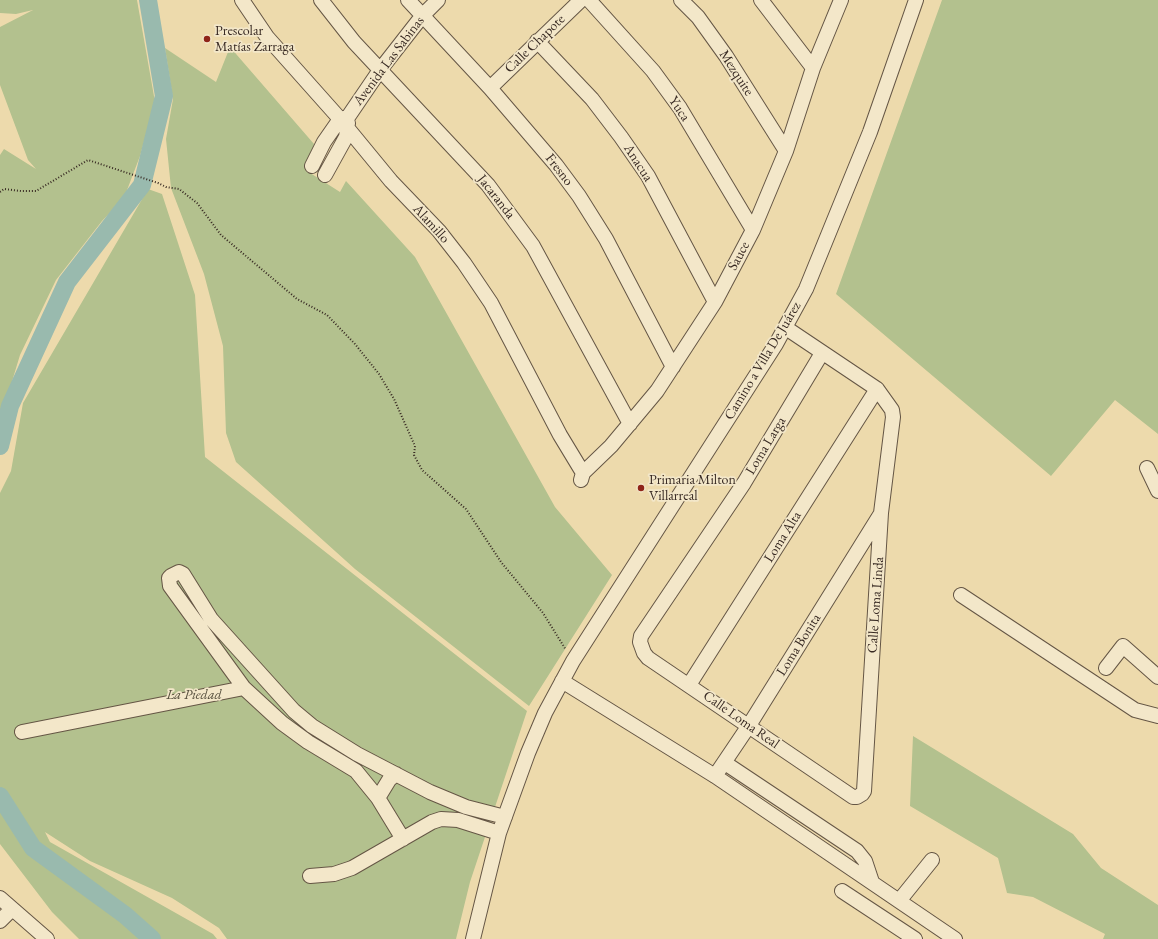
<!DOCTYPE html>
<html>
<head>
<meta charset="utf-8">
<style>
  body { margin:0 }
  canvas { display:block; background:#eddaac }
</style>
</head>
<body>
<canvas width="1158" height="939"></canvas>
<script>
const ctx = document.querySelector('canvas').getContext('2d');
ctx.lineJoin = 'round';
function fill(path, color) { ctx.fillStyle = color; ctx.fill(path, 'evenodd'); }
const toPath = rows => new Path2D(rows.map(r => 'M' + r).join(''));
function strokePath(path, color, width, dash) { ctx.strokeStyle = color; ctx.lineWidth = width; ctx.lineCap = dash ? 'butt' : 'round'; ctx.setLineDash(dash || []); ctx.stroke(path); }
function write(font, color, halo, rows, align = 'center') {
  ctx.font = font + ' "EB Garamond",serif'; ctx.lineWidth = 3.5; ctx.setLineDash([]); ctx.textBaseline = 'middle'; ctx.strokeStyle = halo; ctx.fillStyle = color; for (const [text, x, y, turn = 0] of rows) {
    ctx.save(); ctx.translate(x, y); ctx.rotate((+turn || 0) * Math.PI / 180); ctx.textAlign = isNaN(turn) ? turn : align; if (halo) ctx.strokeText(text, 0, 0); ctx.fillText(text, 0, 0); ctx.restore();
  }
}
fill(toPath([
  [0,0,137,0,155,102,140,156,124,198,102,221,56,280,20,355,0,421,0,155,4,149,36,169,28,160,0,85,0,27,33,10,16,14,0,13],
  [942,0,1158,0,1158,434,1115,400,1051,476,836,294],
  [230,47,314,144,307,171,340,192,346,181,415,257,555,507,612,575,529,706,355,569,236,462,226,433,223,346,204,274,171,188,166,139,173,99,165,48,216,82],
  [148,189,162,194,195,295,205,457,527,711,470,882,456,939,227,939,219,928,172,898,90,861,45,832,50,842,213,934,217,939,79,939,52,912,0,844,0,493,11,471,23,403],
  [913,736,1073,834,1101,868,1158,905,1158,939,1103,939,1105,934,1033,897,1007,893,998,858,910,806]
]), '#b3c18e');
strokePath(toPath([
  [0,446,10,406,67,282,142,185,164,96,148,0],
  [0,796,33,848,125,915,152,939]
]), '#99baae', 18);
const minor = toPath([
  [242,0,267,37,340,119,391,181,439,231,464,263,491,303,560,435,583,473],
  [321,0,354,42,488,185,533,246,630,424],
  [408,0,490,88,556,165,579,196,606,239,673,367],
  [589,0,653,71,680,108,753,230],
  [681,0,698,17,726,56,786,151],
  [761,0,813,68],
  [537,41,592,99,621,137,648,176,715,302],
  [490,88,581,0],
  [312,166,324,142,340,119,348,117,380,70,423,15,438,0],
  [325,175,346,137,348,123],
  [786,328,877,389,892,410,893,417,881,513,864,791,862,794,857,797,853,797,648,658,644,653,640,642,641,636,744,483,822,353],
  [1147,468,1158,491],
  [581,480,583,473,611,446,657,391,715,302,753,230,786,151,813,68,841,0],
  [961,595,1135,710,1158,716],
  [1106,668,1123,646,1158,677],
  [562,681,715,776,955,939],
  [689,685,877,389],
  [22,732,244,688],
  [725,763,857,851,865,861,872,882],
  [715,776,748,727,880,515],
  [378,798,389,780,396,774],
  [403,839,378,798,356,771,308,742,282,723,244,688,170,586,169,578,171,576,179,572,183,574,211,619,294,711,312,726,357,754,430,792,466,807,505,817],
  [310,876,334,874,352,868,432,822,441,819,458,820,499,833],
  [842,891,915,939],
  [0,898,47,939],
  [899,901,932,860],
  [0,921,12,909],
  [473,939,499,833,528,753,545,713,573,661,776,344,806,289,870,132,916,0]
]);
strokePath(minor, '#655645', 16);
strokePath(toPath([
  [0,192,4,189,21,191,36,191,88,160,158,183,166,187,179,189,197,203,221,235,297,299,327,315,355,344,379,374,394,399,415,446,414,455,422,470,466,509,501,562,543,613,566,650]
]), '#382a23', 2, [1, 2]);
strokePath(minor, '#f3e7c9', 14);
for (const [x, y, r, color] of [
  [207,39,4,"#8f2418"],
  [641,488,4,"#8f2418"]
]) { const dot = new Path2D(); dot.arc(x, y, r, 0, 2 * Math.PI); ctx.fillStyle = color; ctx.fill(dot); strokePath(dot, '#f3e7c9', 1.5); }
write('14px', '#382a23', '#f3e7c9', [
  ["Prescolar",215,31],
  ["Matías Zarraga",215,47],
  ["Primaria Milton",649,480],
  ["Villarreal",649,496]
], 'left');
write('14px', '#382a23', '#f3e7c9', [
  ["Calle Chapote",535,44,-44],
  ["Avenida Las Sabinas",389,61,-53],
  ["Mezquite",736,73,57],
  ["Yuca",679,109,56],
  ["Anacua",638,163,57],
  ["Fresno",559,170,52],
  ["Jacaranda",496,197,52],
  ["Alamillo",431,224,48],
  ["Sauce",739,256,-62],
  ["Camino a Villa De Juárez",763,361,-59],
  ["Loma Larga",766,446,-59],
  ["Loma Alta",783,537,-58],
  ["Calle Loma Linda",876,605,-86],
  ["Loma Bonita",799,645,-58],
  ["Calle Loma Real",741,720,35]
]);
write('italic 14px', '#57503e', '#f3e7c9', [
  ["La Piedad",194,695]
]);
</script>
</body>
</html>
